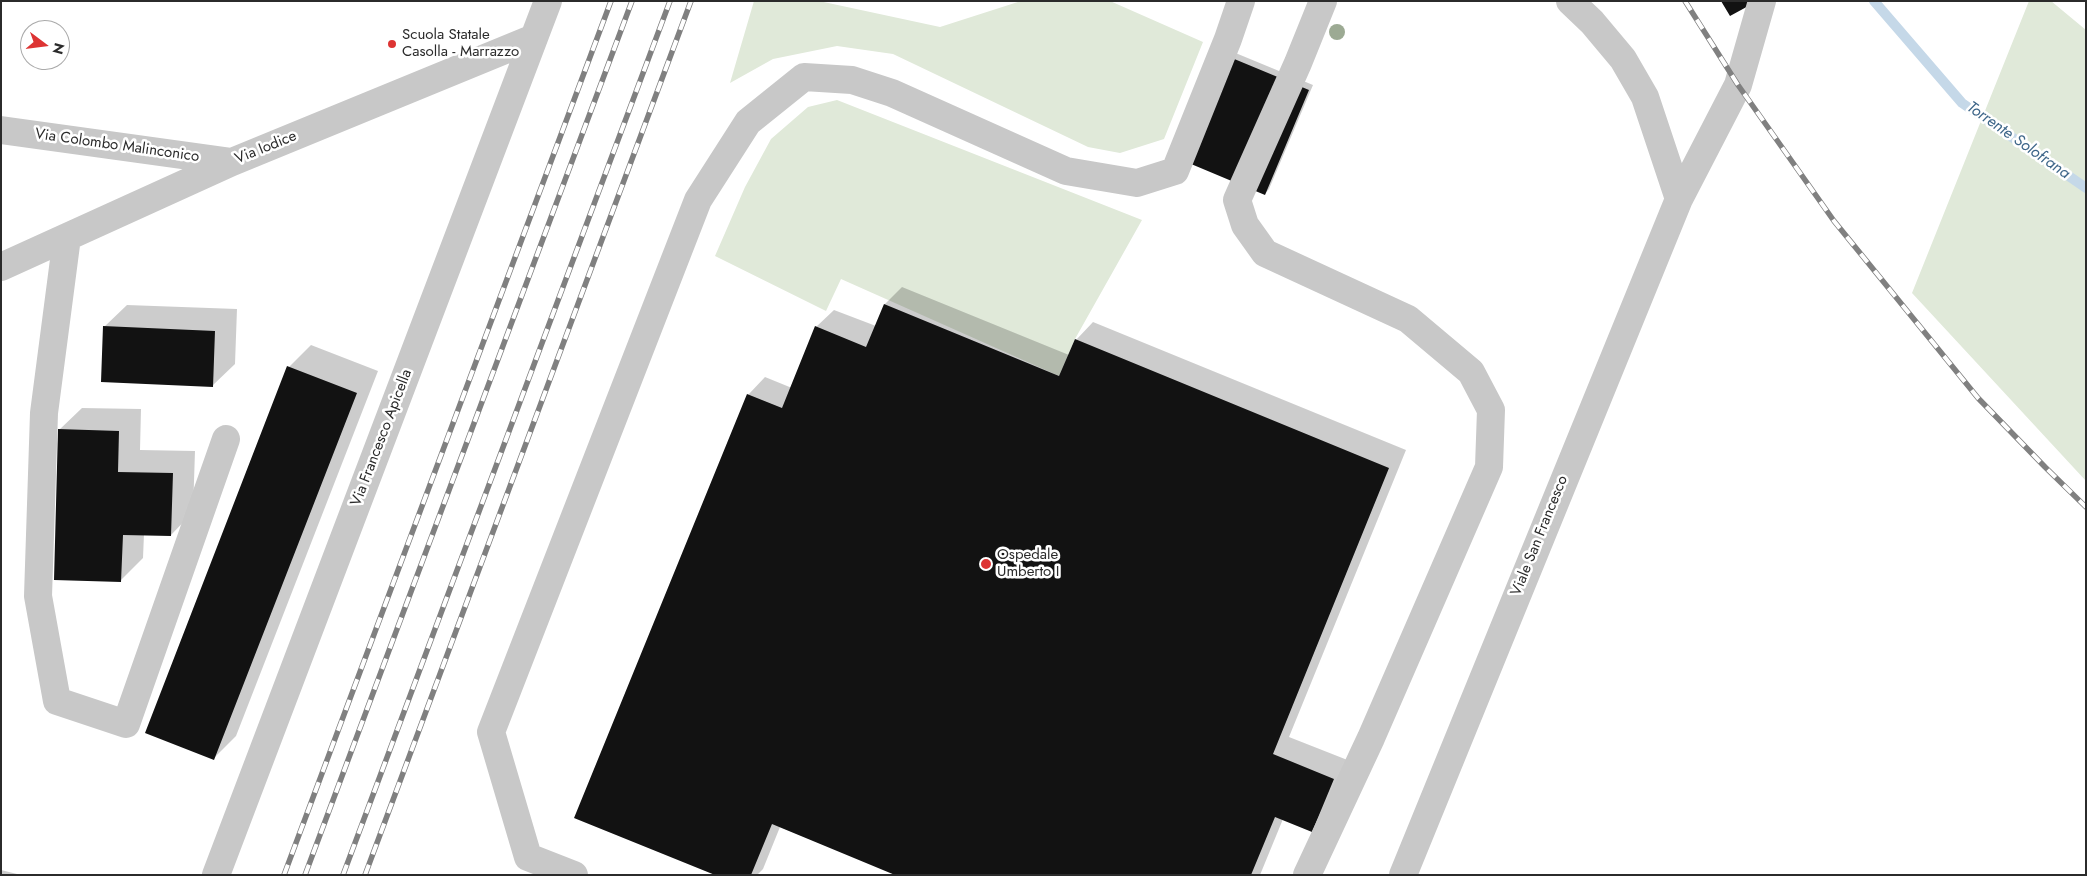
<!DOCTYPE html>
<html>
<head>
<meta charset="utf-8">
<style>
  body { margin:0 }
  #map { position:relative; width:2087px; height:876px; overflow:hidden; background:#fff; font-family:Jost,sans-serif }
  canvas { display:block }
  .frame { position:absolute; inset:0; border:2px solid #2b2b2b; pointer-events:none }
  .north { position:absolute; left:20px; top:20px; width:50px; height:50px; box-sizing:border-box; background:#fff; border:1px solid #aaa; border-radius:50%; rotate:105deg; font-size:14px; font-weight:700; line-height:20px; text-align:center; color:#2b2b2b }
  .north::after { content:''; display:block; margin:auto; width:18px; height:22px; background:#dd3433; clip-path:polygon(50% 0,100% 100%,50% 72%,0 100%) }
</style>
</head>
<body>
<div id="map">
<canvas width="2087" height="876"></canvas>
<div class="frame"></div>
<div class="north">N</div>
</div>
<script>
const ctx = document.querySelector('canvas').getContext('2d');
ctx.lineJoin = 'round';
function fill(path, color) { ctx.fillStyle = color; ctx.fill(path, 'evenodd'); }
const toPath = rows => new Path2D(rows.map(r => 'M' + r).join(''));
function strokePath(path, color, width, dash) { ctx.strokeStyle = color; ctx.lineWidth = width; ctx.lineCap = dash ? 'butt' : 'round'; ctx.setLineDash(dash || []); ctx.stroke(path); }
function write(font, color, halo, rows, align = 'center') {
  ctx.font = font + ' Jost,sans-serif'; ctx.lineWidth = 5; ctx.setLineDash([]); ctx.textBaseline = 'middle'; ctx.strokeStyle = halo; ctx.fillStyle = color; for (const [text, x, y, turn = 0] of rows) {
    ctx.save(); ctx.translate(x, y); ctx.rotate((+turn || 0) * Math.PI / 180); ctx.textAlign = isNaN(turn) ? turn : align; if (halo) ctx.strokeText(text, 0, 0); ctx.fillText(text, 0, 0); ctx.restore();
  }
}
fill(toPath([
  [754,1,819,1,940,27,1021,1,1110,1,1203,42,1164,139,1120,153,1088,147,893,54,837,46,773,59,730,83],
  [2029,1,2051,1,2086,30,2086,481,1912,293],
  [837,100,1142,220,1075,339,1059,376,841,279,826,311,715,256,745,187,771,139,808,107]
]), '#e0e9d9');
fill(toPath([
  [1221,47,1313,85,1269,189,1265,194],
  [902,287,1069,355,1076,340,1093,322,1406,450,1289,737,1350,761,1329,813,1312,830,1283,819,1260,875,898,875,780,827,763,869,757,875,718,875,748,395,765,377,792,388,816,327,834,310,876,326,885,304],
  [127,305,237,309,235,364,212,386,104,327],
  [311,345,378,371,236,736,214,758,289,367],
  [82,408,141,409,140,450,195,451,193,512,171,535,144,534,143,558,121,580,59,430],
  [1,870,21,875,1,875]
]), '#0003');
strokePath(toPath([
  [1874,1,1962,103,2086,188]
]), '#c5d8e8', 10);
fill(toPath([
  [1721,1,1753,1,1752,4,1730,16],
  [1215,51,1309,90,1265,195,1172,156],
  [884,304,1059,376,1075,339,1389,468,1273,754,1334,779,1312,832,1275,817,1251,875,895,875,772,824,751,875,715,875,574,818,747,394,782,408,815,326,866,347],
  [103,326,215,331,213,387,101,382],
  [287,366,357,393,214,760,145,733],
  [58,429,119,431,118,472,173,473,171,536,123,535,121,582,54,580]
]), '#121212');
strokePath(toPath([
  [1570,1,1592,22,1623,59,1645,97,1679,199],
  [1,130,232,162],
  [67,237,44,413,38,596,57,701,126,724,226,439],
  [1,267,232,162,534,38],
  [216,875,548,1],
  [574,875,528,857,491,732,698,200,748,122,804,77,852,80,892,93,1066,171,1137,183,1175,171,1228,39,1241,1],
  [1307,875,1371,738,1489,467,1491,410,1471,372,1408,319,1265,253,1245,225,1237,200,1298,63,1323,1],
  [1403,875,1679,199,1738,85,1762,1]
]), '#c8c8c8', 28);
const rail = toPath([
  [1685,1,1738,85,1834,221,1978,398,2045,467,2086,507],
  [284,875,611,1],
  [305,875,632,1],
  [343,875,670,1],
  [365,875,691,1]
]);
strokePath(rail, '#808080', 5.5);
strokePath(rail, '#fff', 4, [11]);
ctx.fillStyle = '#9caa93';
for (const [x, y] of [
  [1337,32]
]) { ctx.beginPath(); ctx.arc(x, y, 8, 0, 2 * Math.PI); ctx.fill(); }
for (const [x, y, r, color] of [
  [392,44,5,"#dd3433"],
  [986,564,6,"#dd3433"]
]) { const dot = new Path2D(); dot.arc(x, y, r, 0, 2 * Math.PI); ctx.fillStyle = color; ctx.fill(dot); strokePath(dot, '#fff', 2); }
write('15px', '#2b2b2b', '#fff', [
  ["Scuola Statale",402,35],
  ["Casolla - Marrazzo",402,52],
  ["Ospedale",997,555],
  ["Umberto I",997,572]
], 'left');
write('15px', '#2b2b2b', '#fff', [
  ["Via Colombo Malinconico",117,146,8],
  ["Via Iodice",266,148,-22],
  ["Via Francesco Apicella",382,438,-69],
  ["Viale San Francesco",1540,536,-68]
]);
write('italic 16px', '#3e6689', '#fff', [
  ["Torrente Solofrana",2018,141,35]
]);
</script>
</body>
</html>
